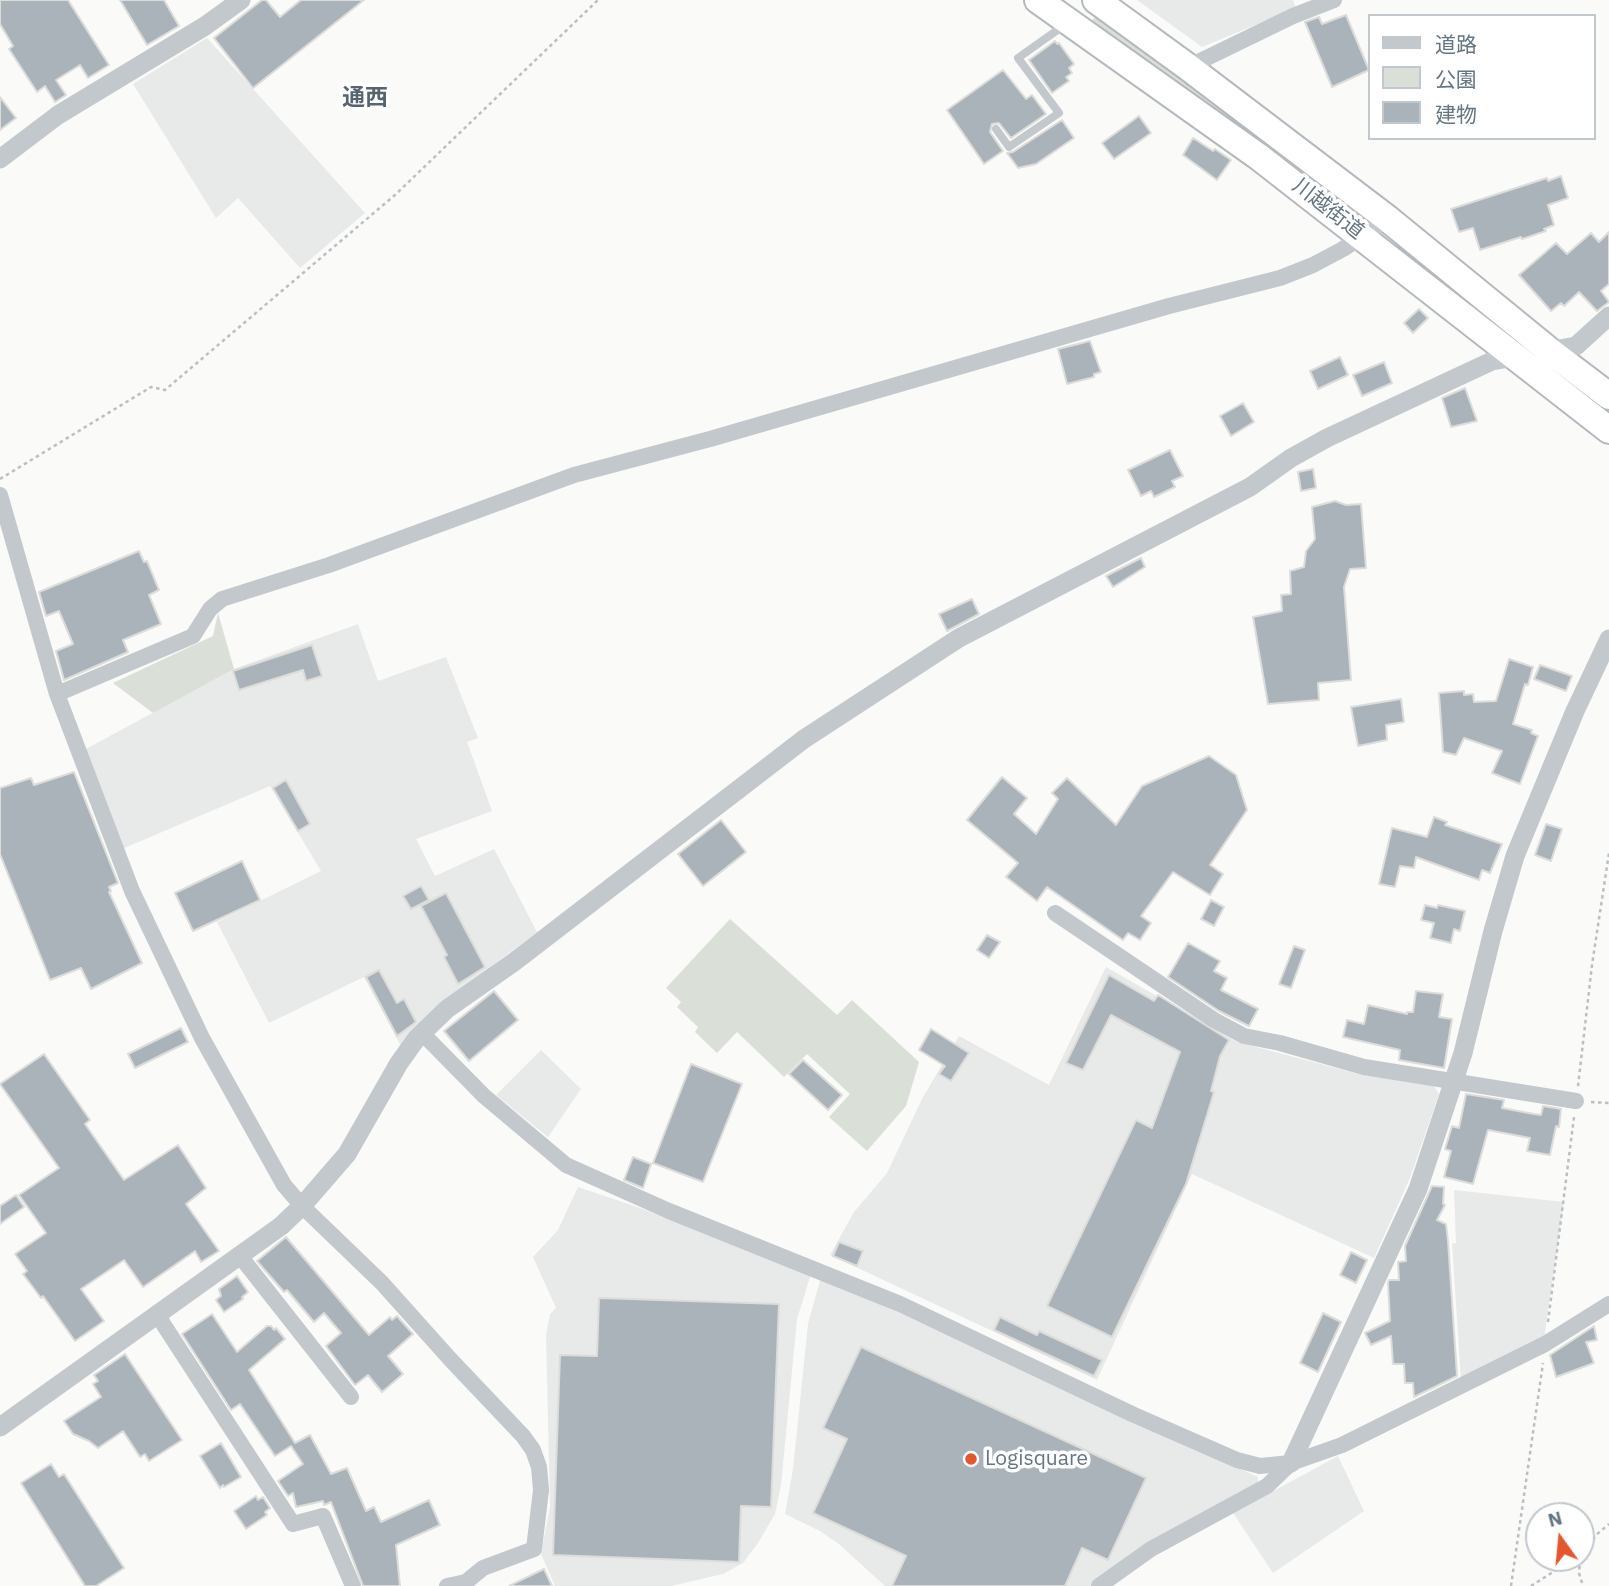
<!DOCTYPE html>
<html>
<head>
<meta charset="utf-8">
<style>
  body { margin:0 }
  #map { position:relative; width:1609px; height:1586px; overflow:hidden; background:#fafaf8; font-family:"IBM Plex Sans","Noto Sans JP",sans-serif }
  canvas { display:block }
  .legend { position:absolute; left:1368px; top:14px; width:228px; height:126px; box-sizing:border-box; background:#fff; border:2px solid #c1c8cd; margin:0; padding:9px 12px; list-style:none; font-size:21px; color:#657683 }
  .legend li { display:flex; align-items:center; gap:14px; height:35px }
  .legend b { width:35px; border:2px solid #c1c8cd }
  .north { position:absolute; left:1525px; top:1502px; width:70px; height:70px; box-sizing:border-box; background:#fff; border:2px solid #c1c8cd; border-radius:50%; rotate:345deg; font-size:19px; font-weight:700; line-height:28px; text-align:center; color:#657683 }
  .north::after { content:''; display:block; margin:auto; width:24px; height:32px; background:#e4572e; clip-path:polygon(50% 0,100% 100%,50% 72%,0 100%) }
</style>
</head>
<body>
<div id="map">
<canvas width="1609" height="1586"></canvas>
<ul class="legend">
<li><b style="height:9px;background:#c3c8cc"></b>道路</li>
<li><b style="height:19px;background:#dadfd7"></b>公園</li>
<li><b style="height:19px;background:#aab3b9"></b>建物</li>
</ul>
<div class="north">N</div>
</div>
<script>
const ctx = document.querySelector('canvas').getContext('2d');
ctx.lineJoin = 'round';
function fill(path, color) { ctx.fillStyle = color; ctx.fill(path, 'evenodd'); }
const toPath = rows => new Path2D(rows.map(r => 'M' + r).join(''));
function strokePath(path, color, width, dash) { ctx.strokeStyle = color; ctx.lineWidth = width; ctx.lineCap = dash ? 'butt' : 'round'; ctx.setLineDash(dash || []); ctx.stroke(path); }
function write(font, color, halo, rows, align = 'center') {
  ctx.font = font + ' "IBM Plex Sans","Noto Sans JP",sans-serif'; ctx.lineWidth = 7; ctx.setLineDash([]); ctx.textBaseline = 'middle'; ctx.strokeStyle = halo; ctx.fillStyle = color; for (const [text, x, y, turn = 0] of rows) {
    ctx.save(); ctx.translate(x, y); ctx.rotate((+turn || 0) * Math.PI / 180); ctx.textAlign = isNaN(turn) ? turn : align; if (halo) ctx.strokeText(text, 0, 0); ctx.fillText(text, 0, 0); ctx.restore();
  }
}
fill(toPath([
  [1137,0,1293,0,1296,8,1202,47],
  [207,38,365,213,300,268,238,198,216,218,133,84],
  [358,624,378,681,446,657,478,738,467,742,492,811,416,839,435,876,494,849,537,932,461,989,401,1046,364,977,269,1023,217,922,321,871,270,786,122,849,84,750,234,669],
  [1106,967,1237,1042,1359,1074,1434,1086,1439,1094,1410,1178,1374,1258,1192,1174,1097,1380,830,1255,854,1212,887,1173,922,1099,959,1036,1049,1085],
  [541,1050,581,1089,548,1137,496,1095],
  [578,1187,640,1208,811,1274,797,1319,781,1485,775,1514,758,1543,743,1563,723,1574,671,1586,555,1586,541,1554,550,1507,546,1335,550,1314,556,1308,533,1257,558,1230],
  [1454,1190,1564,1202,1544,1339,1461,1380,1452,1244,1456,1243],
  [821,1277,1258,1477,1258,1486,1118,1563,1090,1586,885,1586,840,1545,820,1531,785,1514,793,1469,808,1324],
  [1338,1456,1364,1511,1273,1573,1233,1513]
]), '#e8e9e9');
fill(toPath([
  [1098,14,1371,215,1369,227,1090,22],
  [218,613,234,669,153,713,113,683,213,636],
  [730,919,837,1015,852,1000,919,1062,906,1106,867,1151,829,1117,850,1094,807,1054,784,1077,737,1032,717,1053,695,1032,698,1027,677,1007,681,1002,666,988]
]), '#dadfd7');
const building = toPath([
  [0,0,68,0,109,65,88,78,80,65,56,80,66,95,55,102,45,86,37,92,9,49,13,46,0,24,0,0],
  [120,0,164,0,179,26,147,45,120,0],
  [262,0,266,0,280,17,301,0,364,0,253,88,214,38,262,0],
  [1346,15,1369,70,1332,87,1305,22,1319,17,1322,24,1346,15],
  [1055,41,1057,44,1059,43,1074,64,1069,68,1072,73,1066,77,1069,81,1052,93,1029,60,1055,41],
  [1003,70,1026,99,1032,95,1046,114,1011,138,999,123,992,124,990,132,1003,151,984,164,947,110,1003,70],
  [0,97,16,118,0,130,0,97],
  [1139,116,1151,133,1114,159,1102,143,1139,116],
  [1062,120,1074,138,1036,164,1018,168,1007,153,1013,152,1062,120],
  [1193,138,1213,151,1215,149,1231,160,1217,180,1183,155,1193,138],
  [1561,176,1568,198,1548,205,1554,225,1544,229,1546,231,1522,239,1521,237,1480,250,1473,228,1459,232,1451,209,1547,178,1548,181,1561,176],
  [1609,232,1609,284,1601,291,1609,302,1597,311,1579,292,1564,306,1561,303,1551,311,1519,275,1556,243,1567,254,1591,233,1599,242,1609,232],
  [1419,309,1428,318,1413,333,1404,323,1419,309],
  [1090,341,1101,372,1094,374,1094,377,1067,384,1058,349,1090,341],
  [1340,357,1348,375,1318,389,1310,371,1340,357],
  [1384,362,1392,383,1362,396,1353,375,1384,362],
  [1465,388,1477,421,1451,427,1442,398,1465,388],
  [1243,403,1254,422,1231,436,1220,416,1243,403],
  [1170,450,1183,476,1172,481,1175,487,1154,497,1151,491,1141,496,1128,470,1170,450],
  [1313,469,1316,488,1301,491,1298,472,1313,469],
  [1335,501,1346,505,1361,504,1366,568,1350,569,1344,587,1351,680,1318,683,1319,700,1268,704,1253,617,1282,611,1281,595,1291,594,1290,571,1304,567,1306,551,1315,539,1312,507,1335,501],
  [139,551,144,562,147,561,159,590,149,595,161,624,123,640,128,652,64,680,56,651,73,644,59,611,46,616,39,592,139,551],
  [1141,558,1145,567,1113,587,1106,576,1141,558],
  [972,599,979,614,947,631,939,614,972,599],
  [312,645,322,676,306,681,303,670,239,690,233,671,312,645],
  [1509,659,1533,667,1528,685,1525,684,1513,724,1532,730,1531,733,1538,736,1520,784,1492,773,1502,751,1464,738,1456,755,1443,752,1439,693,1464,691,1464,695,1473,694,1474,702,1496,701,1509,659],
  [1540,665,1572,676,1566,691,1534,679,1540,665],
  [1401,699,1404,722,1386,725,1387,740,1358,746,1351,707,1401,699],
  [1209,756,1236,775,1247,810,1210,865,1223,874,1210,895,1173,872,1141,916,1151,923,1140,940,1128,933,1123,940,1047,887,1037,901,1006,877,1018,863,967,820,1002,777,1027,798,1014,814,1036,834,1058,799,1052,793,1067,778,1116,825,1142,786,1209,756],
  [74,772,118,883,109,887,111,891,109,892,142,963,91,989,81,968,50,980,0,854,0,788,31,778,34,785,74,772],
  [286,780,310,824,298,831,273,788,286,780],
  [1434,817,1447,822,1445,825,1502,844,1490,873,1482,870,1479,880,1416,857,1414,868,1400,866,1395,887,1379,884,1392,828,1427,837,1434,817],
  [721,820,746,852,703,886,678,854,721,820],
  [1546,824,1562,829,1551,861,1535,855,1546,824],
  [242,861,260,900,193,931,175,893,242,861],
  [421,886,429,900,411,909,403,896,421,886],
  [446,893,485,967,458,984,444,957,447,955,421,906,446,893],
  [1211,900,1224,907,1214,926,1201,919,1211,900],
  [1425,905,1437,908,1438,905,1465,911,1460,931,1454,929,1451,943,1430,938,1434,923,1421,920,1425,905],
  [987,935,1000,942,989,958,977,950,987,935],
  [1188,943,1220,961,1214,971,1227,978,1221,990,1258,1009,1249,1026,1219,1011,1168,977,1188,943],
  [1294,946,1305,950,1291,988,1279,984,1294,946],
  [379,970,397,1003,404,999,416,1022,397,1036,366,977,379,970],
  [1109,975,1154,1001,1158,995,1229,1040,1220,1056,1211,1091,1214,1092,1186,1184,1112,1337,1047,1306,1136,1120,1152,1128,1180,1052,1111,1015,1083,1070,1066,1063,1109,975],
  [494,991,518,1020,469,1061,444,1031,494,991],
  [1416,991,1443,994,1439,1017,1452,1019,1444,1068,1399,1060,1400,1050,1343,1037,1347,1020,1364,1024,1368,1005,1407,1014,1407,1012,1413,1012,1416,991],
  [181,1028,188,1042,135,1068,128,1054,181,1028],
  [931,1029,969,1053,951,1081,939,1074,945,1066,919,1050,931,1029],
  [44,1054,90,1120,85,1124,124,1180,178,1145,206,1188,186,1204,219,1251,201,1262,195,1251,143,1287,124,1260,81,1289,104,1321,75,1341,43,1296,41,1298,23,1274,27,1271,15,1254,46,1233,19,1195,59,1168,0,1084,44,1054],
  [803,1060,842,1095,828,1110,789,1074,803,1060],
  [691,1064,742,1084,703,1182,653,1163,691,1064],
  [1466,1094,1504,1100,1502,1108,1534,1114,1541,1115,1543,1106,1561,1109,1559,1127,1556,1126,1550,1155,1527,1151,1530,1138,1488,1130,1473,1184,1444,1177,1451,1151,1445,1149,1452,1126,1459,1128,1466,1094],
  [633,1157,651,1164,643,1188,624,1180,633,1157],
  [1432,1186,1444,1187,1443,1204,1445,1205,1437,1220,1446,1224,1448,1241,1457,1376,1414,1397,1413,1383,1405,1383,1404,1364,1393,1364,1391,1336,1371,1345,1365,1333,1390,1321,1388,1283,1389,1280,1399,1280,1398,1262,1406,1261,1405,1246,1432,1186],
  [16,1195,24,1207,0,1224,0,1206,16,1195],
  [286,1237,369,1335,390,1317,392,1320,397,1316,413,1334,388,1356,403,1374,382,1392,368,1375,355,1385,326,1346,341,1333,324,1313,314,1322,287,1290,284,1292,257,1261,286,1237],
  [839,1242,863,1251,857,1266,833,1256,839,1242],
  [1351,1252,1367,1260,1356,1283,1340,1275,1351,1252],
  [237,1276,248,1292,242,1297,243,1299,224,1312,216,1300,221,1296,219,1289,237,1276],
  [599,1298,779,1304,771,1507,741,1506,739,1562,553,1555,560,1355,597,1356,599,1298],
  [1323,1313,1341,1322,1318,1372,1300,1363,1323,1313],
  [212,1314,237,1352,267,1326,271,1326,274,1330,276,1328,285,1339,249,1370,295,1443,310,1435,331,1474,347,1468,366,1511,374,1507,381,1522,429,1500,440,1525,396,1545,400,1586,363,1586,331,1502,324,1505,323,1501,296,1507,293,1493,288,1496,278,1481,303,1464,291,1446,275,1456,240,1404,231,1410,182,1334,212,1314],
  [1000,1317,1037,1335,1039,1331,1102,1360,1094,1376,994,1330,1000,1317],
  [1594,1326,1597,1340,1586,1342,1594,1363,1556,1377,1550,1355,1594,1326],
  [861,1347,1146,1478,1108,1560,1082,1548,1065,1586,892,1586,906,1556,813,1513,847,1439,823,1428,861,1347],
  [125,1354,182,1440,149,1461,145,1454,140,1457,123,1431,98,1448,89,1441,73,1434,64,1421,101,1397,93,1384,98,1381,94,1375,125,1354],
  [221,1443,241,1477,224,1487,223,1485,220,1488,200,1456,221,1443],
  [51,1464,59,1477,64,1474,124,1568,96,1586,85,1586,21,1483,51,1464],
  [256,1496,258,1500,263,1497,270,1508,265,1512,267,1515,246,1529,234,1511,256,1496],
  [544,1569,552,1586,509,1586,544,1569]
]);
fill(building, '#aab3b9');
strokePath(building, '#dcdcda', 2);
const trunk = toPath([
  [1038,0,1259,157,1609,430],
  [1096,0,1188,67,1388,219,1551,352,1609,396]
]);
strokePath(trunk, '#b4b9bd', 30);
strokePath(toPath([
  [0,479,151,387,165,390,395,195,598,0],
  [1578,1086,1592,965,1609,853],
  [1591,1102,1609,1103],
  [1548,1322,1574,1117],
  [1581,1557,1596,1535,1609,1524],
  [1580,1559,1579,1573,1583,1586],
  [1511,1586,1543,1363],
  [1531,1586,1561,1567,1579,1560]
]), '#bbbfc2', 2.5, [3.5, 3.5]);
strokePath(toPath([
  [996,129,1009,147,1059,113,1018,58,1066,24]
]), '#c3c8cc', 8);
strokePath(toPath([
  [1188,67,1293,16,1334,0],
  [0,495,57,694,132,891,202,1038,284,1185,302,1206,382,1283,450,1359,523,1436,533,1450,539,1467,541,1490,534,1549,483,1568,466,1582,447,1586],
  [57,694,193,636,210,609,222,599,329,565,574,475,710,439,1169,306,1280,278,1313,265,1343,249,1388,219],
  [1055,913,1214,1020,1244,1036,1280,1043,1364,1067,1576,1101],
  [422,1033,484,1096,566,1165,669,1211,900,1304,1132,1414,1237,1460,1260,1466,1291,1463,1342,1445,1545,1344,1609,1304],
  [240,1256,351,1397],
  [158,1316,293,1524,323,1516,353,1586],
  [1099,1586,1151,1549,1267,1486,1291,1463]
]), '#c3c8cc', 16);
strokePath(toPath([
  [0,159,58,115,205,26,241,0],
  [0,1427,281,1226,302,1206,347,1154,399,1063,417,1038,447,1009,514,962,804,739,959,638,1250,487,1291,458,1327,438,1492,361,1576,346,1609,316],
  [1291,1463,1418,1189,1463,1053,1493,931,1515,856,1575,711,1609,639]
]), '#c3c8cc', 19);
strokePath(trunk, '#fff', 26);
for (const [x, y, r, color] of [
  [971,1459,7,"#e4572e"]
]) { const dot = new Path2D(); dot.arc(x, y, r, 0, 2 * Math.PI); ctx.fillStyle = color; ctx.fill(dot); strokePath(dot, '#fff', 2.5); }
write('21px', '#657683', '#fff', [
  ["川越街道",1328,209,38]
]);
write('21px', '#657683', '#fff', [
  ["Logisquare",985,1459]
], 'left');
write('bold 23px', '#57646e', '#fff', [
  ["通西",365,98]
]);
</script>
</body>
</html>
